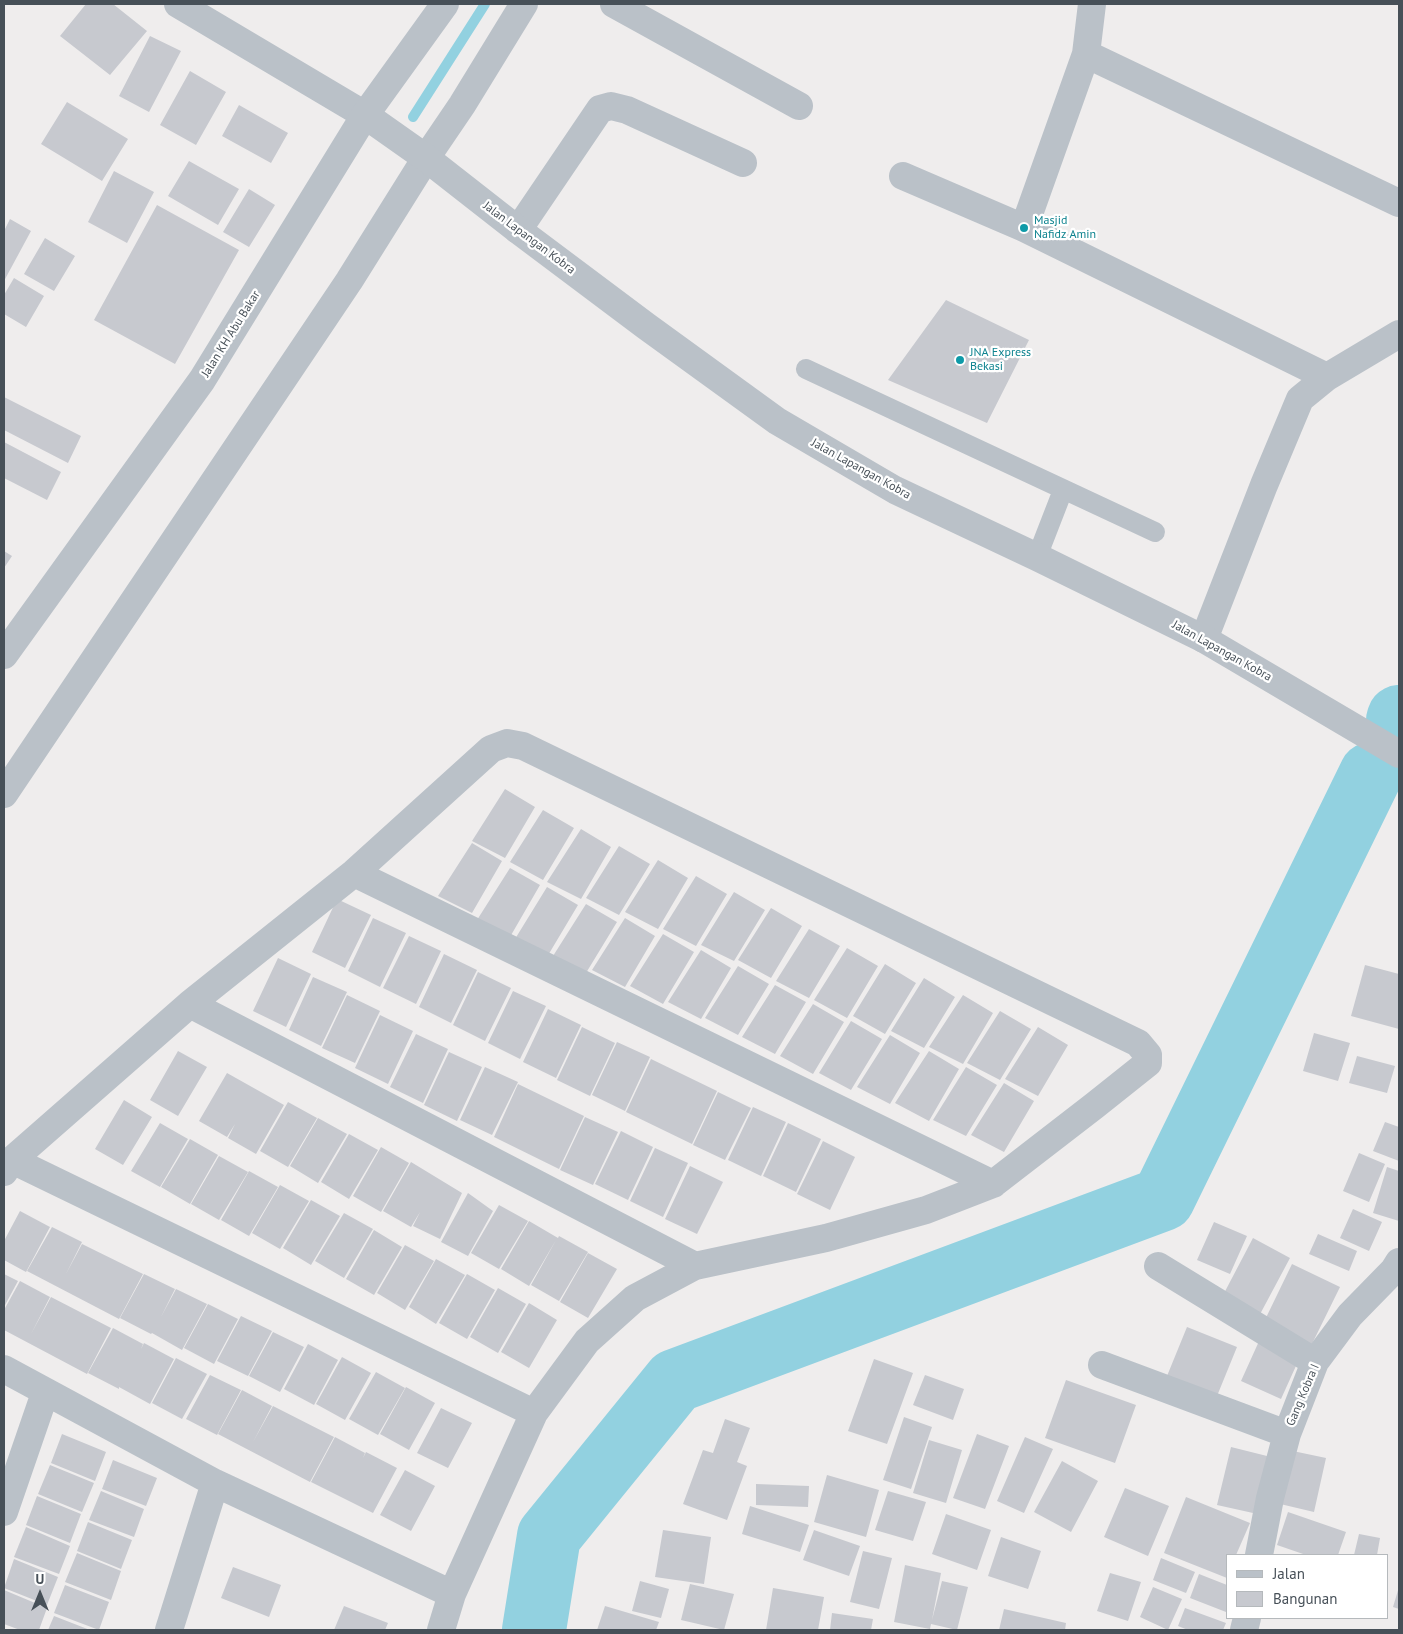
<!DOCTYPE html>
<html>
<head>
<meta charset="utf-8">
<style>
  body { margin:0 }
  #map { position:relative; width:1403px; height:1634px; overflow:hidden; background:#efeded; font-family:"PT Sans",sans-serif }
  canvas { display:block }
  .frame { position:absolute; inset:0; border:5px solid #475058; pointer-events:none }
  .legend { position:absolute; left:1226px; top:1554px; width:162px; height:65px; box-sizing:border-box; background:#fff; border:1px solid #b5b9bc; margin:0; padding:6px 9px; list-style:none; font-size:15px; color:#475058 }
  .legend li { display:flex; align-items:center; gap:10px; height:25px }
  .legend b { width:25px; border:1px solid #b5b9bc }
  .north { position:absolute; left:15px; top:1569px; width:50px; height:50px; -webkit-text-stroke:4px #fff; paint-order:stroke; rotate:0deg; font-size:14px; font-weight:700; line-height:20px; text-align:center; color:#475058 }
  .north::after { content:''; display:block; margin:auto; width:18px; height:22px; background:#475058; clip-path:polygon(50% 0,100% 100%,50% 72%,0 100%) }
</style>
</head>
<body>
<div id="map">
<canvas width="1403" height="1634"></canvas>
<div class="frame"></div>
<ul class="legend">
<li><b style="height:6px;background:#bac1c8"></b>Jalan</li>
<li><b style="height:14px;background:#c7c9cf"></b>Bangunan</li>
</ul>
<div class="north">U</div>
</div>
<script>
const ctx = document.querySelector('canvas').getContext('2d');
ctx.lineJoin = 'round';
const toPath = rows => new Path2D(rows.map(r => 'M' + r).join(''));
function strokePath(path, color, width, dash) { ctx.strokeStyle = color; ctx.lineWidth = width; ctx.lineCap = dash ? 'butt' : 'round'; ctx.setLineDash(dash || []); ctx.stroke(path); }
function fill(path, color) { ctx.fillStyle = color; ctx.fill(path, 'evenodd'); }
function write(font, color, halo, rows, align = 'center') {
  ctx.font = font + ' "PT Sans",sans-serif'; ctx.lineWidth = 4.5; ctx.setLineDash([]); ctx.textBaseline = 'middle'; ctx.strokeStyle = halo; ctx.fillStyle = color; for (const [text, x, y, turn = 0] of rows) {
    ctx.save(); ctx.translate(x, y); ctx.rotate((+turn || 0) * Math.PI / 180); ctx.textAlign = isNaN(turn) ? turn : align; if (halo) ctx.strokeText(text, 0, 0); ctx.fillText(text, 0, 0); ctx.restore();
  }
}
strokePath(toPath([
  [413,117,485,4]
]), '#92d1e0', 10);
strokePath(toPath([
  [1398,720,1399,717],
  [534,1630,549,1536,675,1381,1163,1199,1371,774]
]), '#92d1e0', 64);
fill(toPath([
  [86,4,113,4,147,31,110,75,60,36],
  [150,36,181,51,149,112,119,96],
  [190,71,226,92,196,145,160,125],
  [67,102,128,139,102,181,41,144],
  [239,105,288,133,271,163,222,136],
  [189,161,239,189,218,225,168,196],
  [114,171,154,192,127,243,88,222],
  [249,189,275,205,249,247,223,232],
  [157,205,239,250,175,364,94,320],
  [10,219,31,231,4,281,4,231],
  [45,238,75,256,54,291,24,274],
  [14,278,44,296,26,327,4,314,4,295],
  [946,300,1029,340,987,423,888,380],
  [4,397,81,436,68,463,4,430],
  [4,442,61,472,47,500,4,478],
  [4,551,12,556,4,568],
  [505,789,535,807,505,858,472,841],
  [543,810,574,828,543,880,510,862],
  [581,829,611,847,581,899,547,882],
  [472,843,502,861,472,913,438,896],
  [619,846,650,864,619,915,586,898],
  [658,860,688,878,658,929,625,912],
  [510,868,540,885,510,937,477,920],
  [696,876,727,894,696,946,663,929],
  [547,887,578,905,547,957,515,939],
  [734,892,765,910,734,961,701,945],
  [337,899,371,915,345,968,312,952],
  [586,904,617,922,586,973,553,956],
  [771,908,802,926,771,978,738,960],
  [373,918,406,933,380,987,348,971],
  [625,918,655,936,625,987,592,970],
  [809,929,840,946,809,998,776,981],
  [663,934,694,952,663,1004,630,986],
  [409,936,441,951,416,1004,383,988],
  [847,948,878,966,847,1018,814,1000],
  [701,950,731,968,701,1019,668,1002],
  [444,954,477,970,451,1023,419,1007],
  [278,958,311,974,286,1027,253,1011],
  [885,964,916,983,885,1034,853,1016],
  [1365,965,1399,974,1399,1029,1351,1016],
  [738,966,769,984,738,1035,705,1018],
  [478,972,511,988,485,1041,453,1025],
  [313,977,347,992,321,1046,289,1030],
  [924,978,955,997,924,1048,891,1031],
  [775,985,806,1002,775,1054,742,1037],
  [513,991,546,1006,520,1059,488,1043],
  [347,995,380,1011,355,1063,322,1048],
  [963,995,993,1013,963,1064,929,1047],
  [813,1004,844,1022,813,1074,780,1056],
  [548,1009,581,1025,556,1078,523,1062],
  [1000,1011,1031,1029,1000,1080,967,1063],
  [380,1015,413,1031,388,1084,355,1068],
  [851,1021,882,1039,851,1090,819,1073],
  [582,1027,615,1043,590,1096,557,1080],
  [1038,1027,1068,1045,1038,1096,1005,1079],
  [1314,1033,1350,1043,1338,1081,1303,1071],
  [416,1034,448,1049,423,1103,390,1087],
  [890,1035,920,1053,890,1104,857,1087],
  [617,1042,650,1057,625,1111,592,1095],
  [178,1051,207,1067,178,1116,150,1100],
  [929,1051,959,1069,929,1121,895,1103],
  [449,1052,482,1067,457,1121,424,1105],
  [1357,1056,1395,1066,1387,1093,1349,1083],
  [651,1059,717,1091,692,1144,626,1112],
  [485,1067,518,1082,492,1135,460,1120],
  [966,1067,997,1085,966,1136,933,1120],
  [227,1073,284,1105,256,1154,228,1138,235,1124,227,1137,199,1121],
  [1004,1083,1034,1101,1004,1152,971,1135],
  [518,1084,584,1116,559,1169,494,1137],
  [718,1092,751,1108,725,1160,693,1145],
  [124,1100,152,1117,123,1165,95,1149],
  [288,1102,317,1118,288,1167,260,1151],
  [753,1107,786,1122,761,1176,728,1160],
  [585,1117,618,1132,593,1185,560,1170],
  [318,1118,347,1134,318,1183,290,1166],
  [1385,1122,1399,1127,1399,1161,1373,1151],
  [160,1123,188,1139,160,1187,131,1171],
  [788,1123,821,1139,796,1192,763,1176],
  [621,1131,653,1147,628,1200,595,1184],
  [349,1134,378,1150,349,1199,321,1182],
  [190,1139,218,1155,190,1204,161,1187],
  [823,1141,855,1157,830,1210,797,1194],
  [381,1147,409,1163,381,1212,353,1196],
  [655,1148,688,1163,663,1217,630,1201],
  [1359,1153,1385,1164,1369,1202,1343,1191],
  [219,1156,248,1172,219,1220,191,1204],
  [411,1162,462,1193,440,1239,413,1226,420,1212,411,1227,383,1211],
  [690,1166,723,1182,697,1234,665,1219],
  [1387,1167,1399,1171,1399,1221,1373,1213],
  [249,1171,278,1187,249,1236,221,1220],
  [280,1185,309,1201,280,1249,252,1233],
  [468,1193,493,1211,468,1256,441,1242],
  [311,1200,340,1216,311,1265,283,1248],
  [499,1205,528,1221,499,1269,471,1253],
  [1353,1209,1382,1222,1369,1251,1340,1238],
  [20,1211,50,1227,26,1272,4,1260,4,1241],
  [344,1213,373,1229,344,1278,315,1261],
  [529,1221,558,1238,559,1236,588,1252,559,1301,531,1285,556,1240,529,1286,501,1269],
  [1214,1222,1247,1236,1230,1274,1197,1260],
  [52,1227,82,1242,66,1274,82,1244,143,1274,119,1319,27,1271],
  [374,1230,402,1247,374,1295,346,1279],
  [1318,1234,1357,1251,1349,1271,1309,1254],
  [1253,1238,1290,1258,1258,1318,1221,1299],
  [405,1245,434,1261,405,1310,377,1293],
  [588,1253,617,1269,588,1318,560,1302],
  [436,1259,465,1275,436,1324,409,1307],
  [1292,1264,1340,1287,1309,1350,1262,1326],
  [4,1274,18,1281,4,1307],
  [144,1274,175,1289,161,1317,176,1289,207,1304,182,1350,152,1333,151,1334,120,1318],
  [467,1274,495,1290,467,1339,439,1323],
  [20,1281,50,1297,31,1334,51,1297,111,1328,87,1374,4,1330,4,1310],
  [498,1288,526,1304,498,1353,470,1337],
  [529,1303,557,1320,529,1368,501,1352],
  [208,1304,238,1319,214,1364,184,1348],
  [241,1316,272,1331,248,1376,217,1361],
  [1187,1327,1237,1347,1217,1396,1167,1376],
  [113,1328,143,1344,141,1349,144,1343,174,1359,150,1404,119,1387,119,1389,88,1373],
  [273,1332,304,1347,280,1392,249,1376],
  [1260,1339,1300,1357,1281,1399,1241,1381],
  [308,1344,338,1360,314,1405,284,1389],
  [342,1357,371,1373,345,1420,316,1404],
  [176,1358,207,1374,182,1419,152,1403],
  [874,1359,913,1373,887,1444,848,1431],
  [376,1372,405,1388,378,1435,349,1419],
  [210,1375,241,1390,217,1435,186,1419],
  [925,1375,964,1389,953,1420,913,1405],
  [1066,1380,1136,1405,1115,1463,1045,1438],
  [406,1387,435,1403,409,1450,380,1434],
  [242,1390,272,1406,253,1442,273,1406,334,1437,310,1482,218,1434],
  [441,1408,472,1423,448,1468,417,1453],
  [904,1417,932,1427,911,1489,883,1480],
  [725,1419,750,1428,737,1462,747,1466,727,1520,683,1504,703,1450,713,1453],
  [62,1434,106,1452,95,1481,51,1463],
  [977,1434,1009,1446,985,1509,953,1498],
  [335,1437,365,1453,363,1458,366,1452,397,1468,373,1513,311,1482],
  [1025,1437,1053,1449,1024,1513,997,1501],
  [929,1440,962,1450,946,1503,913,1493],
  [1231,1447,1275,1458,1262,1515,1217,1505],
  [1288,1450,1326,1458,1314,1512,1276,1503],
  [113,1460,157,1478,146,1506,102,1489],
  [1062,1461,1098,1481,1071,1532,1034,1512],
  [50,1465,94,1483,82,1512,38,1494],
  [405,1470,435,1486,411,1531,380,1515],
  [827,1475,879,1490,866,1537,814,1522],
  [756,1484,809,1486,808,1507,756,1505],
  [1125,1488,1169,1506,1148,1556,1104,1537],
  [101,1491,144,1509,134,1537,89,1520],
  [888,1491,926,1502,913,1541,875,1530],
  [37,1496,81,1514,70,1543,26,1525],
  [1186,1497,1250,1523,1236,1555,1227,1555,1227,1578,1164,1553],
  [750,1506,809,1525,800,1552,742,1534],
  [1288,1512,1346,1532,1338,1555,1306,1555,1277,1545],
  [946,1514,991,1530,977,1570,932,1554],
  [88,1522,132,1540,121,1569,77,1551],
  [26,1527,70,1546,59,1574,14,1557],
  [663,1530,711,1537,704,1584,655,1577],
  [814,1530,860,1546,849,1576,803,1560],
  [1359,1534,1380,1538,1377,1555,1354,1555],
  [1001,1537,1041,1551,1028,1589,988,1576],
  [863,1551,892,1558,879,1609,850,1602],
  [77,1553,121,1571,111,1600,65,1582],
  [1161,1558,1195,1572,1186,1593,1153,1580],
  [14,1559,58,1577,47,1605,4,1588],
  [905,1565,941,1573,932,1620,942,1581,968,1587,957,1630,931,1624,930,1629,894,1622],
  [233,1567,281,1585,269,1617,221,1598],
  [1110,1573,1141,1582,1128,1621,1097,1611],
  [1199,1574,1227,1585,1226,1612,1190,1598],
  [640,1581,669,1589,661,1618,632,1611],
  [690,1584,734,1594,724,1630,681,1620],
  [65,1585,109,1602,99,1630,54,1613],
  [1153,1587,1182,1599,1168,1630,1140,1617],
  [1399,1587,1399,1609,1393,1607],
  [773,1588,824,1597,818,1630,766,1630],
  [4,1590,47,1608,39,1630,20,1630,4,1624],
  [344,1606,388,1623,385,1630,334,1630],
  [605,1606,659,1622,656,1630,597,1630],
  [1185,1608,1226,1623,1223,1630,1188,1630,1178,1626],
  [1004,1609,1066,1623,1065,1630,999,1630],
  [832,1613,873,1619,871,1630,830,1630],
  [54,1616,90,1630,48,1630]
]), '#c7c9cf');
strokePath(toPath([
  [806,369,1155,532],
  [1037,557,1063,490]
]), '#bac1c8', 20);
strokePath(toPath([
  [178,4,365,115],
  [614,4,799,106],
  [1086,54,1399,203],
  [903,176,1024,228,1327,377],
  [1024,228,1086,54,1092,4],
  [518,230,600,109,611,106,627,110,743,163],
  [1204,639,1264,485,1300,399,1327,377,1399,334],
  [4,794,349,281,426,158,462,105,524,4],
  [354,873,993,1184],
  [190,1004,695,1266],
  [12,1160,534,1413],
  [4,1172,12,1160,190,1004,354,873,491,749,507,743,523,746,1138,1043,1148,1055,1148,1063,1094,1106,993,1184,926,1210,826,1238,695,1266,635,1298,587,1341,534,1413,452,1594,441,1630],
  [1158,1266,1315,1362],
  [1102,1365,1287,1434],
  [4,1369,215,1483,452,1594],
  [4,1512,45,1393],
  [1259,1555,1270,1498,1287,1434,1315,1362,1350,1315,1394,1270,1399,1262],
  [169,1630,215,1483],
  [1244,1630,1247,1618]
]), '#bac1c8', 28);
strokePath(toPath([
  [365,115,426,158,518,230,646,326,777,421,895,490,1037,557,1204,639,1399,754],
  [4,655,202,380,365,115,445,4]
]), '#bac1c8', 28);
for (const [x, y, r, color] of [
  [1024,228,5,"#0f9aa8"],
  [960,360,5,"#0f9aa8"]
]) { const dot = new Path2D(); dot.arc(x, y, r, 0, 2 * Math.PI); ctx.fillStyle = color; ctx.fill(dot); strokePath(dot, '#fff', 2); }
write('12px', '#0d838f', '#fff', [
  ["Masjid",1034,221],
  ["Nafidz Amin",1034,235],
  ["JNA Express",970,353],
  ["Bekasi",970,367]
], 'left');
write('12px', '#475058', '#fff', [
  ["Jalan Lapangan Kobra",529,238,37],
  ["Jalan KH Abu Bakar",231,334,-58],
  ["Jalan Lapangan Kobra",861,469,29],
  ["Jalan Lapangan Kobra",1222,651,29],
  ["Gang Kobra I",1303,1395,-67]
]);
</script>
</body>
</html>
